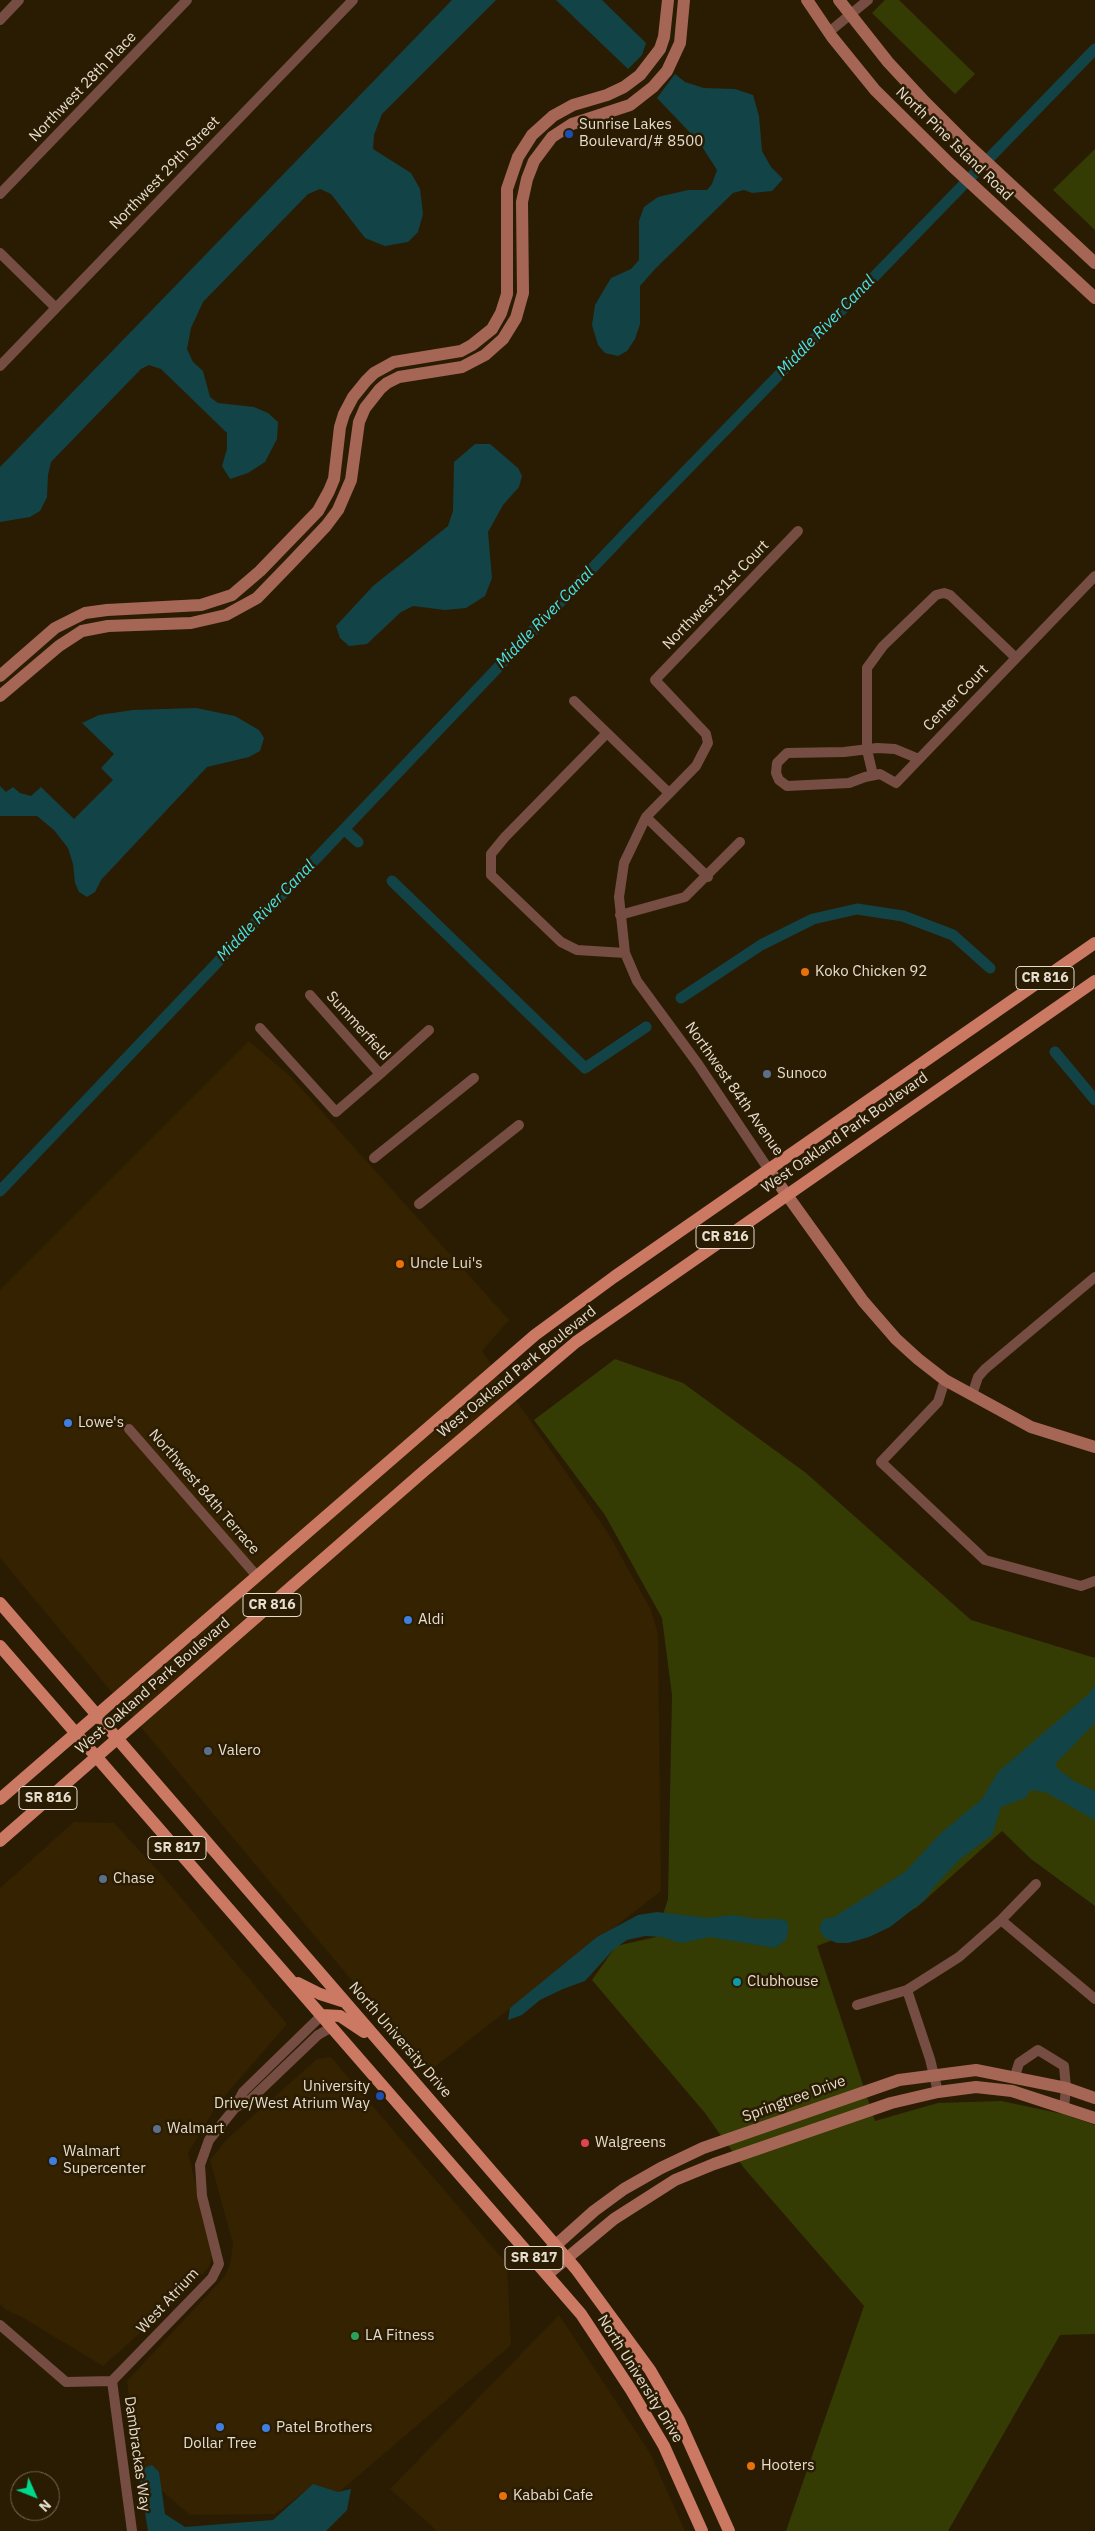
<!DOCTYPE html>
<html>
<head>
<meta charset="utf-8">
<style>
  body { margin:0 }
  #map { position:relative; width:1095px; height:2531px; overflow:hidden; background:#2a1c03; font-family:"IBM Plex Sans",sans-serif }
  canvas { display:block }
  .north { position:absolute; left:10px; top:2471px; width:50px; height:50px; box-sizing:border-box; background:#2a1c03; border:1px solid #756954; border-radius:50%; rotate:134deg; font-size:14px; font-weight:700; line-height:20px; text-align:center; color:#e6ddce }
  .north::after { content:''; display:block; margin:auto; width:18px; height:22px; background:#00d98c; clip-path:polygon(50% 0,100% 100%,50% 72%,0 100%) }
</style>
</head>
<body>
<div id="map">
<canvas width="1095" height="2531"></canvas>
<div class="north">N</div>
</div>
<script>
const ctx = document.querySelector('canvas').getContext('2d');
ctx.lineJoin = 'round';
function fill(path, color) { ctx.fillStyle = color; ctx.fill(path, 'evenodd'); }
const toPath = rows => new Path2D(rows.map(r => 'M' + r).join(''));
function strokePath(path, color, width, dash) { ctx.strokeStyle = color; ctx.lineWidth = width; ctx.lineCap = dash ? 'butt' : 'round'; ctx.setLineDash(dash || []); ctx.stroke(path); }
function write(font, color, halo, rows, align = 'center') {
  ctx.font = font + ' "IBM Plex Sans",sans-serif'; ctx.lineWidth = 5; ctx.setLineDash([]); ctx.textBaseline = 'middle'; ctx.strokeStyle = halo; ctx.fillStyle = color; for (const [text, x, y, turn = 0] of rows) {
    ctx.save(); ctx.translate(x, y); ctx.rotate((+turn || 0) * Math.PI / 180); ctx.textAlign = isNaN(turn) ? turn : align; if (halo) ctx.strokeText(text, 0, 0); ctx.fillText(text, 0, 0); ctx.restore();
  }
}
fill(toPath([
  [249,1041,291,1077,509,1320,482,1351,608,1533,651,1610,658,1634,661,1891,428,2072,0,1558,0,1290],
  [74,1822,114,1823,162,1875,287,2024,217,2105,188,2153,213,2253,209,2267,183,2295,103,2366,20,2316,6,2310,0,2304,0,1888],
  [331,2057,507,2264,511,2345,338,2493,313,2485,275,2514,190,2515,138,2470,127,2381,225,2276,230,2264,233,2244,210,2160,227,2139,317,2059],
  [559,2315,650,2453,685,2531,437,2531,390,2489]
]), '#342201');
fill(toPath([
  [885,0,899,0,975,74,955,94,872,13],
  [1095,149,1095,230,1053,190],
  [615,1359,683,1383,806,1473,971,1620,1095,1658,1095,1906,1031,1859,1002,1831,916,1908,817,1946,875,2121,938,2103,1001,2101,1063,2114,1095,2125,1095,2334,1060,2335,948,2531,786,2531,864,2306,744,2168,705,2113,592,1980,616,1946,656,1937,668,1899,672,1695,662,1618,605,1515,534,1420]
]), '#343c04');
fill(toPath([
  [452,0,496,0,382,114,374,135,373,149,411,173,420,189,423,214,418,232,408,242,385,246,365,238,331,194,320,189,308,194,203,302,191,328,187,349,193,362,203,371,210,397,218,403,254,407,268,413,278,422,277,439,265,462,248,473,230,479,222,466,227,449,227,433,161,369,149,365,141,369,51,462,48,475,47,497,40,511,30,517,0,522,0,467],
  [556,0,602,0,646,43,642,55,628,69],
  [675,74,685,82,704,88,735,89,753,95,759,116,762,151,771,167,783,179,772,191,752,193,744,190,733,193,655,269,640,286,640,324,635,339,627,351,618,356,605,353,598,345,592,325,595,305,611,278,631,269,639,260,639,221,644,207,658,197,688,190,707,190,712,184,717,170,699,142,657,98],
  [475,444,490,444,518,468,522,476,519,487,503,505,488,532,492,578,485,596,466,608,445,610,413,606,401,612,367,644,349,646,340,638,336,626,373,586,448,526,453,511,454,462],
  [196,708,235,716,259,730,264,738,260,751,249,757,207,767,101,880,95,892,87,897,79,892,75,883,73,864,68,848,54,830,37,816,0,816,0,786,6,792,13,787,20,793,31,796,41,787,74,819,113,780,101,768,114,754,82,723,99,715,133,710],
  [1095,1684,1095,1723,1055,1764,1059,1770,1074,1781,1095,1791,1095,1820,1045,1792,1031,1790,1025,1798,1001,1807,992,1835,959,1860,933,1888,925,1900,890,1927,869,1937,848,1943,837,1943,825,1938,819,1929,823,1919,834,1917,905,1872,940,1834,982,1799,998,1772,1090,1693],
  [657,1912,708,1918,733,1915,757,1919,780,1919,788,1922,788,1931,786,1940,775,1948,710,1937,681,1943,662,1937,645,1936,627,1940,614,1949,585,1981,563,1989,540,2000,522,2015,508,2020,510,2008,597,1937,638,1915],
  [152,2465,159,2472,165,2514,185,2527,273,2520,313,2484,338,2492,351,2489,347,2510,326,2531,148,2531,138,2470]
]), '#124346');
strokePath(toPath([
  [344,829,358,842],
  [392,881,585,1068,646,1027],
  [681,998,761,945,813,919,857,909,903,916,953,935,990,968],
  [1055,1052,1095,1100],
  [0,1191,642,516,1095,49]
]), '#124346', 11);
strokePath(toPath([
  [0,20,19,0],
  [829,32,868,0],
  [0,194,187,0],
  [0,253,56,308],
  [0,366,353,0],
  [574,701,669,793],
  [607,733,505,837,491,854,491,875,561,942,577,950,625,953,637,981,698,1064,769,1170],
  [919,759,895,749,877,748,844,752,787,753,777,763,776,773,779,780,787,786,849,783,865,777,880,774,896,783,919,759,1095,576],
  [873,775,867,750,867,668,883,646,936,595,944,593,950,595,1016,658],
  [646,817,708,877],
  [620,915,685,897,740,842],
  [625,953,619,897,624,863,646,817,696,766,708,743,706,734,655,680,798,531],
  [310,995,380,1074,429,1030],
  [260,1028,336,1112,380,1074],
  [374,1158,474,1078],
  [419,1204,519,1125],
  [945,1380,938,1402,881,1462,985,1560,1081,1586,1095,1581],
  [972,1395,978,1377,985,1369,1095,1277],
  [129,1429,256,1575],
  [1001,1920,1036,1884],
  [907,1990,930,2059,938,2092],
  [857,2005,907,1990,959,1957,1001,1920,1095,1999],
  [1015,2076,1019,2063,1038,2050,1064,2066,1066,2088,1064,2107],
  [235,2108,251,2099,318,2035,332,2027],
  [0,2325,66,2382,112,2381,212,2278,219,2264,202,2196,200,2165,209,2140,234,2109,243,2092,322,2015],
  [112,2381,132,2531]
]), '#754d42', 10);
strokePath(toPath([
  [807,0,832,37,875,90,951,165,1095,298],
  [839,0,888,62,925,102,968,145,1095,263],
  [0,676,55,628,85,613,107,610,201,605,232,595,260,571,318,511,329,491,334,479,340,427,344,414,353,397,366,381,374,373,394,362,461,351,472,345,492,329,501,313,507,294,507,189,518,157,532,135,553,116,573,105,607,95,624,87,640,75,660,49,664,37,668,0],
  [0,696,59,646,82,631,108,626,191,623,226,615,257,598,289,565,326,526,338,510,351,480,359,422,365,408,380,389,387,383,399,377,462,367,485,355,503,339,516,318,523,293,522,202,527,179,534,161,552,137,572,124,630,105,653,87,667,71,680,43,684,0],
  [769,1170,863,1301,896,1339,918,1359,945,1380,1031,1427,1095,1447],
  [537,2262,594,2211,624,2189,661,2168,703,2148,899,2080,976,2070,1066,2088,1095,2098],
  [548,2274,614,2219,675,2180,714,2164,891,2103,938,2092,976,2087,1012,2091,1095,2118]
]), '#a66655', 12);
strokePath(toPath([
  [0,1603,576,2269,650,2370,679,2420,729,2531],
  [0,1646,581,2314,631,2390,664,2446,702,2531],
  [0,1799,535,1335,614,1277,1095,943],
  [0,1841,424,1471,576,1342,1095,981],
  [298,1983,320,1994,345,2002],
  [322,2015,340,2016,364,2032]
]), '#cb7963', 12);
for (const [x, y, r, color] of [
  [569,134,5,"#1a4fb4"],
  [805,972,5,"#e8710a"],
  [767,1074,5,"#5c6f8a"],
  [400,1264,5,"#e8710a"],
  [68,1423,5,"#3f7fe0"],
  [408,1620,5,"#3f7fe0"],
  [208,1751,5,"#5c6f8a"],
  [103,1879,5,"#5c6f8a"],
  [737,1982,5,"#0f9aa8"],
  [380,2096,5,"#1a4fb4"],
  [157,2129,5,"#5c6f8a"],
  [585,2143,5,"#e0444e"],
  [53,2161,5,"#3f7fe0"],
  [355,2336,5,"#2e9e5b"],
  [220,2427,5,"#3f7fe0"],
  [266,2428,5,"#3f7fe0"],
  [751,2466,5,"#e8710a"],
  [503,2496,5,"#e8710a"]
]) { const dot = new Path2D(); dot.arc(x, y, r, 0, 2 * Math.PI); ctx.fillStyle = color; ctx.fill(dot); strokePath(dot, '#2a1c03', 2); }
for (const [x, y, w] of [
  [1045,978,58],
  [725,1237,58],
  [272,1605,58],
  [48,1798,58],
  [177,1848,58],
  [534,2258,58]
]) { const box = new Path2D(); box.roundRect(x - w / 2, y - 11.5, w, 23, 4); ctx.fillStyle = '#2a1c03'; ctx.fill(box); strokePath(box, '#e6ddce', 1); }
write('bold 14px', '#e6ddce', null, [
  ["CR 816",1045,978],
  ["CR 816",725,1237],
  ["CR 816",272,1605],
  ["SR 816",48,1798],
  ["SR 817",177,1848],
  ["SR 817",534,2258]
]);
write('15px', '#e6ddce', '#2a1c03', [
  ["Northwest 28th Place",83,87,-46],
  ["North Pine Island Road",954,144,44],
  ["Northwest 29th Street",165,173,-46],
  ["Northwest 31st Court",716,595,-46],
  ["Center Court",956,698,-46],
  ["Summerfield",358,1026,48],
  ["Northwest 84th Avenue",734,1089,55],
  ["West Oakland Park Boulevard",845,1133,-35],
  ["West Oakland Park Boulevard",517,1372,-39],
  ["Northwest 84th Terrace",204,1492,49],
  ["West Oakland Park Boulevard",153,1686,-41],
  ["North University Drive",400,2040,49],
  ["Springtree Drive",794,2099,-20],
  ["West Atrium",168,2301,-47],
  ["North University Drive",640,2379,58],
  ["Dambrackas Way",137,2454,82]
]);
write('15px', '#e6ddce', '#2a1c03', [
  ["Sunrise Lakes",579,125],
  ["Boulevard/# 8500",579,142],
  ["Koko Chicken 92",815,972],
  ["Sunoco",777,1074],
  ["Uncle Lui's",410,1264],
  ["Lowe's",78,1423],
  ["Aldi",418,1620],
  ["Valero",218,1751],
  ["Chase",113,1879],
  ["Clubhouse",747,1982],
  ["University",370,2087,"right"],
  ["Drive/West Atrium Way",370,2104,"right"],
  ["Walmart",167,2129],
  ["Walgreens",595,2143],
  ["Walmart",63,2152],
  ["Supercenter",63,2169],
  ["LA Fitness",365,2336],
  ["Patel Brothers",276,2428],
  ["Dollar Tree",220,2444,"center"],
  ["Hooters",761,2466],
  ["Kababi Cafe",513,2496]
], 'left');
write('italic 16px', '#47e3ea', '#2a1c03', [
  ["Middle River Canal",826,326,-46],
  ["Middle River Canal",545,618,-46],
  ["Middle River Canal",266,911,-46]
]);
</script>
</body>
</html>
